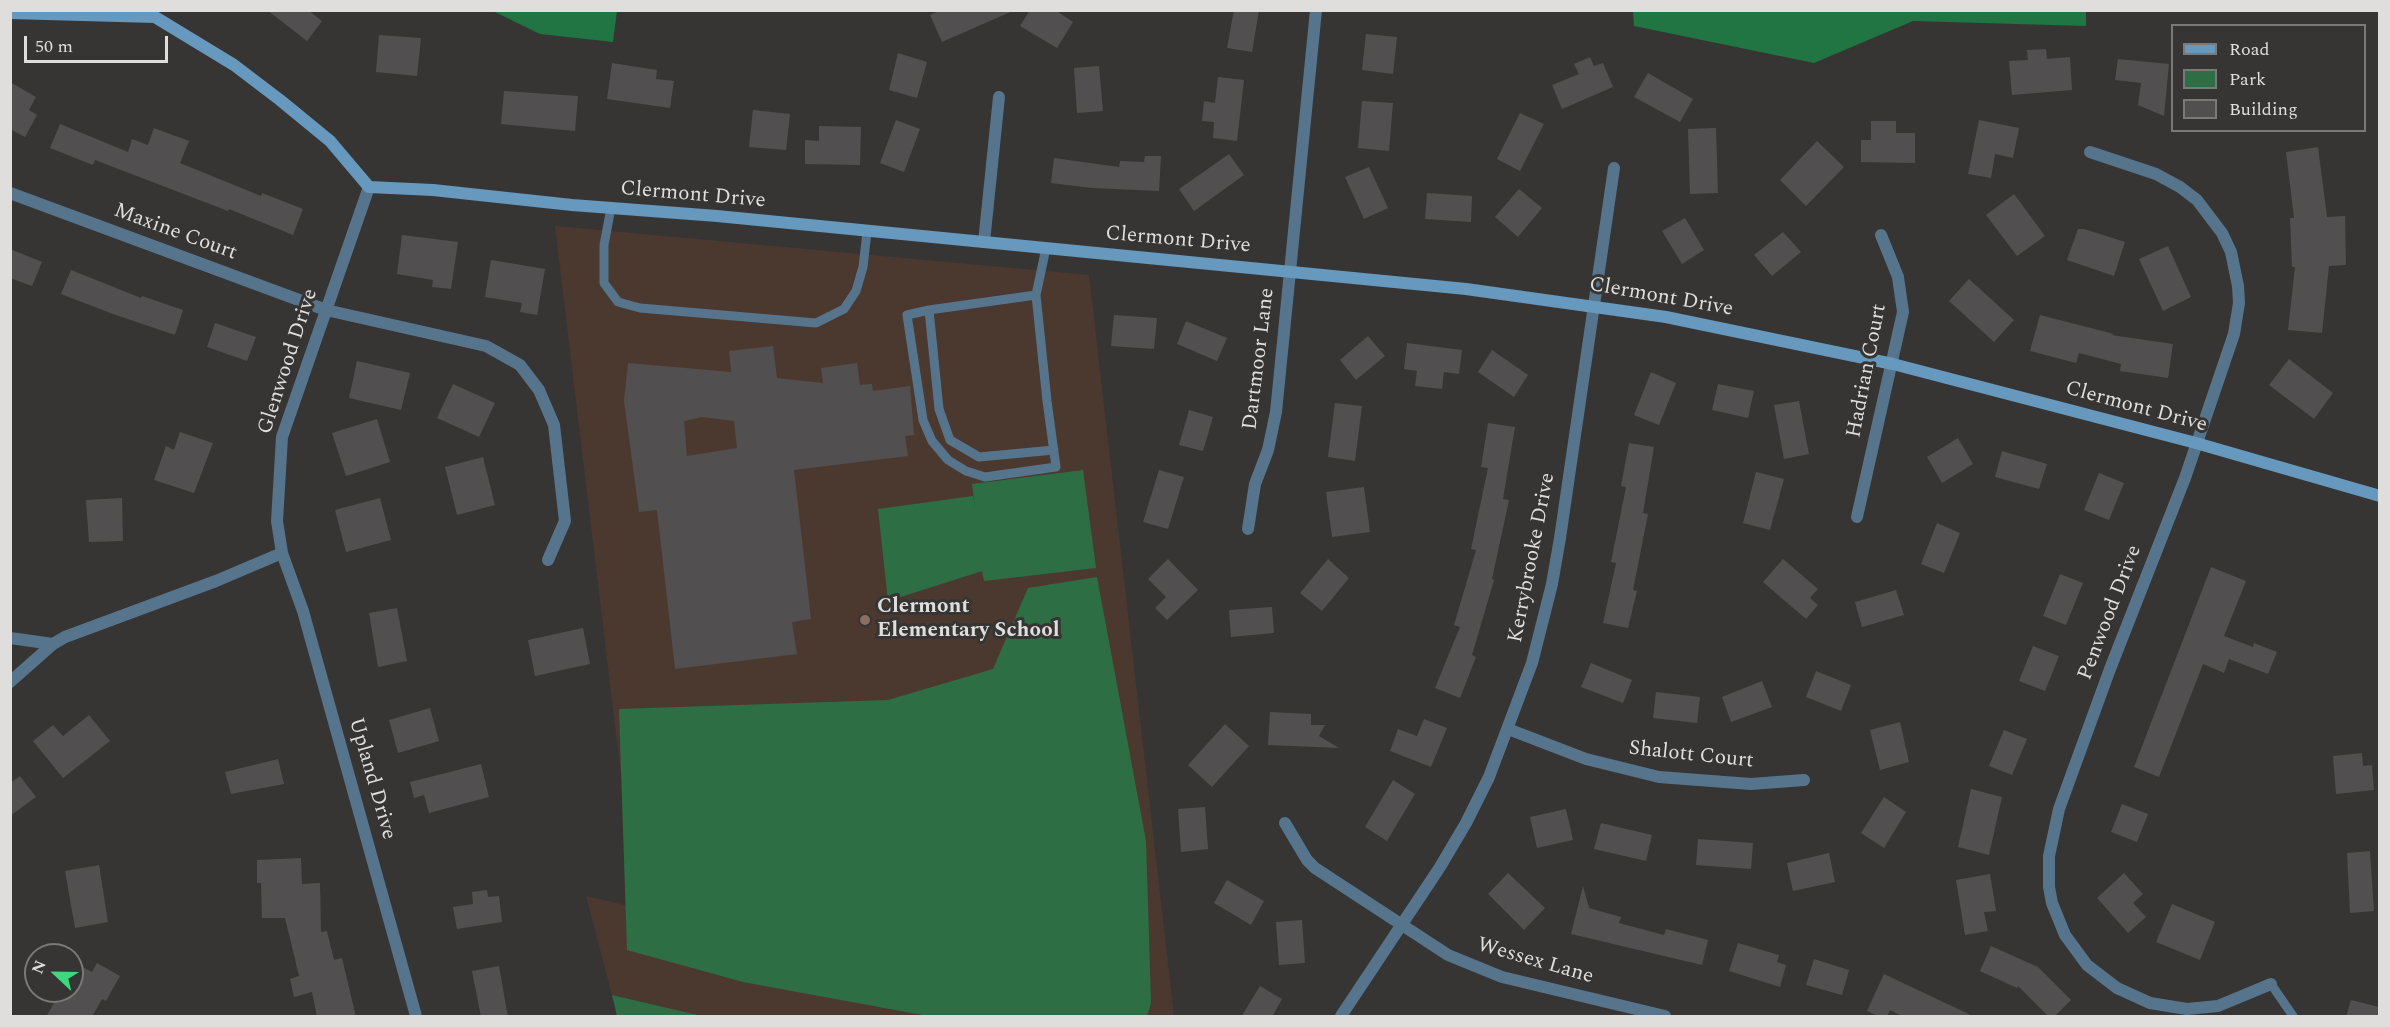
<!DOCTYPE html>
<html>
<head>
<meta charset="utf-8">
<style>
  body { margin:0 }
  #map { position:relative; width:2390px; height:1027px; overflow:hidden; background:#373533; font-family:Spectral,serif }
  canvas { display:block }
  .frame { position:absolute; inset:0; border:12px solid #dfdedd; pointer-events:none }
  .legend { position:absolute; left:2171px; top:24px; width:195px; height:108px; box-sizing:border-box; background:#373533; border:2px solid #7a7977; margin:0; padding:8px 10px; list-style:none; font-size:18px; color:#dfdedd }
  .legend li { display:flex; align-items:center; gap:12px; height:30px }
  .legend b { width:30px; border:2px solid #7a7977 }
  .north { position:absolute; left:24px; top:943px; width:60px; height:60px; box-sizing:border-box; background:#373533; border:2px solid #7a7977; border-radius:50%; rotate:292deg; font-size:16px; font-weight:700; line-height:24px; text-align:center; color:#dfdedd }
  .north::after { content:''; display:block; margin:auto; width:21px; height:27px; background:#3dd77e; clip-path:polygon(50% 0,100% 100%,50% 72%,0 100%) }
  .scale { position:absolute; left:24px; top:36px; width:144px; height:27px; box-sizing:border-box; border:3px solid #dfdedd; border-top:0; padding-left:8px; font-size:18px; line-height:21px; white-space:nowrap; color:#dfdedd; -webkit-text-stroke:4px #373533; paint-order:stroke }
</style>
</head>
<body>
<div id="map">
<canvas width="2390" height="1027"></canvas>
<div class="frame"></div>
<ul class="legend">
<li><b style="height:8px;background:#6699bd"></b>Road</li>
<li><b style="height:16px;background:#2e6e45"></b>Park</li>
<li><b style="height:16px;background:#524f50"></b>Building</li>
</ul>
<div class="north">N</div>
<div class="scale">50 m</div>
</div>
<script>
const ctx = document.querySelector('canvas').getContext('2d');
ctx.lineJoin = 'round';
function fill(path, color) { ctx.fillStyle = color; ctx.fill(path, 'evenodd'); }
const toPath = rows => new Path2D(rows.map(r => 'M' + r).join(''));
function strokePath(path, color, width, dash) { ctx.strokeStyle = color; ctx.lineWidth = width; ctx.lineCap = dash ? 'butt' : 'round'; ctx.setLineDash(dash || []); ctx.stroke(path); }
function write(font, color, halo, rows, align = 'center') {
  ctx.font = font + ' Spectral,serif'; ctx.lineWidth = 6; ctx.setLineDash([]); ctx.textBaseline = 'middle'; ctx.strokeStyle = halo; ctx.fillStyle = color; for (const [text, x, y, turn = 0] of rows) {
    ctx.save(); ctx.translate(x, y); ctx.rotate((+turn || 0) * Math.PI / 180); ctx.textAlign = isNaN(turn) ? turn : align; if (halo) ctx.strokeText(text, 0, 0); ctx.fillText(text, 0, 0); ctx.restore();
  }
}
fill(toPath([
  [555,226,1089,275,1174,1016,703,1016,612,995,586,896,637,908]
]), '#4b3930');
fill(toPath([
  [1083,470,1096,568,984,581,982,571,888,601,878,509,973,496,975,508,972,484],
  [1097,577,1146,841,1151,1003,1147,1016,928,1016,743,982,627,950,619,709,888,700,993,669,1028,588],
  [612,995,702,1016,617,1016]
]), '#2e6e45');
fill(toPath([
  [493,11,617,10,617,11,613,42,540,34],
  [2086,11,2086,26,1913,21,1814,63,1634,26,1633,11]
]), '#207543');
fill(toPath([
  [267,10,308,10,322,21,307,41],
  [941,10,1015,10,942,42,930,15],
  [1030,10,1055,10,1073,22,1057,48,1020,26],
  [1234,10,1259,10,1252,52,1227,48],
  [1366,34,1397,37,1393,74,1362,70],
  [379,35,421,38,417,76,376,72],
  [2046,49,2047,59,2070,57,2072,90,2012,95,2009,61,2028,60,2027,50],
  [898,53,927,62,917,98,889,90],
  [1590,57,1594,66,1603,63,1613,87,1562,109,1552,85,1579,74,1574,64],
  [2118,59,2169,64,2164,116,2138,105,2141,83,2115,80],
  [612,63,657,70,656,79,674,81,670,108,607,99],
  [1099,66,1103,111,1077,113,1074,68],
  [1648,73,1693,99,1680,122,1634,97],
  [1218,77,1244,80,1237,141,1213,138,1214,122,1202,121,1204,101,1215,103],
  [10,82,36,97,29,110,37,115,25,137,10,129],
  [504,91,578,96,575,131,501,124],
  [1362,101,1393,103,1389,151,1358,148],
  [753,110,790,114,786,150,749,147],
  [1520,113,1544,124,1520,171,1497,159],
  [896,120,920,129,904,172,880,163],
  [1979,120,2019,128,2013,158,1995,154,1991,178,1968,174],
  [1871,121,1896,121,1896,133,1915,133,1915,163,1861,162,1861,140,1871,140],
  [60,124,128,152,132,139,148,145,154,128,189,141,180,163,261,196,262,193,303,209,293,235,229,209,228,211,95,160,93,165,50,148],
  [819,126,861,127,860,165,805,164,805,140,819,141],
  [1716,128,1718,193,1690,194,1688,129],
  [1817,141,1844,167,1806,206,1780,180],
  [2318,147,2327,217,2345,216,2346,265,2329,266,2322,333,2288,330,2295,267,2292,267,2290,218,2294,218,2286,152],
  [1229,154,1244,175,1194,211,1179,189],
  [1145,156,1161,156,1159,191,1092,188,1051,183,1054,158,1119,167,1120,161,1144,162],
  [1369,167,1388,208,1364,219,1345,177],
  [1519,189,1542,208,1518,237,1495,217],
  [1427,193,1472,196,1471,222,1425,219],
  [2014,194,2045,236,2017,256,1986,215],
  [1685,218,1704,250,1682,264,1662,231],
  [2078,229,2084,229,2125,242,2114,276,2067,260],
  [1783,232,1801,252,1772,276,1754,255],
  [402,235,458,242,451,289,432,287,433,280,397,274],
  [2168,246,2191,297,2163,311,2139,259],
  [10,249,42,262,32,286,10,278],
  [491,260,545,269,537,315,520,312,522,303,485,297],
  [71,270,141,298,142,296,183,310,175,335,113,314,61,294],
  [1969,279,2014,320,1994,342,1949,301],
  [1114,315,1157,318,1154,349,1111,346],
  [2040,315,2114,334,2111,335,2173,344,2168,378,2120,371,2121,364,2079,353,2076,363,2030,351],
  [1186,321,1227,338,1217,361,1177,344],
  [215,323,256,337,247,361,207,347],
  [1368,336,1385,356,1356,380,1340,360],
  [1407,343,1462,350,1459,374,1444,372,1442,389,1415,386,1417,371,1404,369],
  [773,346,777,378,823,383,821,368,857,363,860,385,872,384,873,391,910,386,914,435,905,436,908,456,794,470,811,619,792,622,797,654,675,669,657,510,639,512,624,401,628,363,731,372,729,351],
  [702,417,734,421,737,448,687,456,684,421],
  [1492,350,1528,375,1514,397,1478,372],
  [2289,359,2333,393,2314,419,2269,385],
  [357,361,410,373,401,410,349,398],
  [1651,372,1676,383,1659,425,1634,415],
  [453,384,495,403,479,437,437,418],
  [1718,384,1754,391,1748,418,1712,410],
  [1799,401,1809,454,1784,459,1774,405],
  [1335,403,1362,406,1355,461,1328,457],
  [1189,410,1213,417,1203,451,1179,445],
  [377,419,390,462,346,476,332,433],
  [1488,423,1515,427,1503,499,1509,500,1492,579,1494,580,1472,655,1476,657,1460,698,1435,688,1460,627,1454,625,1476,550,1471,549,1488,468,1481,467],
  [180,432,213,443,194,493,154,480,166,446,174,450],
  [1958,438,1973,464,1942,483,1927,457],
  [1629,443,1654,447,1643,513,1648,514,1633,590,1637,591,1628,628,1603,623,1616,563,1611,562,1626,487,1621,486],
  [2002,451,2047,464,2039,489,1995,477],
  [483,457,495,505,457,515,445,467],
  [1159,470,1184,477,1168,529,1143,522],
  [1756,472,1784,479,1770,530,1743,523],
  [2099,473,2124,483,2109,520,2084,510],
  [1364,487,1370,532,1332,537,1326,492],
  [122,498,123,541,89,542,86,500],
  [380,498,391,540,346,552,335,510],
  [1937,523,1960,533,1944,573,1921,564],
  [1168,559,1198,590,1167,620,1155,608,1166,597,1148,579],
  [1328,559,1349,578,1322,611,1300,593],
  [1783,559,1818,589,1810,598,1818,605,1806,619,1763,582],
  [2211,567,2246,581,2224,636,2253,647,2254,643,2277,652,2268,674,2229,659,2224,673,2203,664,2159,777,2134,767],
  [2060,574,2083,583,2066,625,2043,616],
  [1896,590,1904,615,1862,627,1855,602],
  [1272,607,1274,633,1231,637,1229,610],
  [397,608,407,661,378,667,369,613],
  [583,628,590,664,535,676,528,640],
  [2033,646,2059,656,2045,691,2019,681],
  [1591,663,1632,680,1623,703,1581,687],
  [1816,671,1851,685,1841,711,1806,697],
  [1762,681,1772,707,1731,722,1722,697],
  [1656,692,1700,697,1697,723,1653,718],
  [430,708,439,741,398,753,389,720],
  [1270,712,1311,714,1311,725,1325,725,1319,736,1339,748,1268,745],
  [89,715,110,741,63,778,33,741,53,725,63,736],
  [1424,719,1447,728,1431,767,1390,751,1398,729,1417,736],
  [1900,722,1909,762,1880,770,1870,730],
  [1225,724,1249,746,1212,787,1188,765],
  [2004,730,2027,739,2012,775,1989,766],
  [2362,753,2363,766,2372,765,2374,790,2336,794,2333,756],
  [278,759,284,784,231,794,225,772],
  [481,764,489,797,429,813,424,795,414,798,410,782],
  [20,776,36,797,10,816,10,783],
  [1393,780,1415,794,1387,841,1365,827],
  [1971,789,2002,797,1989,855,1958,847],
  [1884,797,1906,812,1884,848,1861,833],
  [2122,804,2148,814,2137,842,2111,832],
  [1205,807,1208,849,1181,852,1178,809],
  [1566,809,1573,840,1537,848,1530,817],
  [1601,823,1652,835,1646,861,1594,849],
  [1698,839,1753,843,1751,869,1696,865],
  [2370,851,2374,911,2350,913,2347,853],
  [1829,853,1835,882,1793,891,1787,863],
  [301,858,302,884,320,883,321,932,327,931,334,960,342,958,356,1017,317,1017,312,992,294,997,290,979,299,976,285,918,262,918,261,883,257,883,257,860],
  [99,865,108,922,75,928,65,871],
  [1508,873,1545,908,1524,930,1488,894],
  [2124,873,2143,894,2133,903,2146,917,2128,933,2097,898],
  [1990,874,1996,911,1984,912,1988,931,1965,935,1956,880],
  [1227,880,1264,901,1251,925,1214,903],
  [1583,886,1589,908,1621,917,1619,923,1664,935,1666,929,1708,940,1702,965,1571,934],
  [487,890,488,897,499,896,502,922,457,929,453,907,473,904,472,892],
  [2172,904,2215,922,2200,960,2156,942],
  [1302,920,1305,963,1279,965,1276,922],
  [1738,943,1779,955,1777,962,1786,965,1780,987,1729,971],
  [1991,946,2038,967,2071,1000,2054,1017,2049,1017,2018,986,2017,988,1980,971],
  [1814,959,1849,970,1842,995,1806,985],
  [97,963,120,976,106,1001,102,999,92,1017,46,1017,61,991,72,991,72,972,77,964,92,972],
  [499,966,508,1017,481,1017,472,971],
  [1884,974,1975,1017,1904,1017,1890,1010,1887,1017,1880,1017,1867,1011],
  [1260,986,1282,999,1272,1017,1241,1017],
  [2351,1000,2379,1007,2379,1017,2346,1017]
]), '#524f50');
strokePath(toPath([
  [611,208,604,245,604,283,618,302,640,308,816,323,844,309,856,291,863,267,867,232],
  [1036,295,1047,401,1056,467,985,477,966,471,948,460,932,441,923,420,907,315,929,310,1036,295,1046,248],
  [929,310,939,409,950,440,979,457,1054,450],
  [2271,984,2293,1016]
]), '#56758c', 9);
strokePath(toPath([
  [2090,152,2156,174,2180,187,2197,200,2222,233,2231,252,2238,286,2239,303,2234,334,2185,478,2110,669,2059,809,2049,856,2049,887,2052,903,2065,935,2087,965,2117,988,2150,1003,2187,1009,2218,1006,2271,984],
  [369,187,282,437,277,521,282,553,303,611,416,1016],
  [10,193,326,310,486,346,520,365,539,390,554,425,565,521,548,560],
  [984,242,999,97],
  [1857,517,1903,312,1898,277,1881,235],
  [1248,529,1255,484,1268,450,1276,412,1316,10],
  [10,638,53,644,65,637,216,581,282,553],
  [10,682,53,644],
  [1508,729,1586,759,1659,777,1751,784,1804,780],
  [1285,823,1307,860,1315,868,1448,955,1502,977,1665,1016],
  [1341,1016,1440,867,1466,823,1489,777,1532,663,1552,584,1560,538,1614,168]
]), '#56758c', 12);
strokePath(toPath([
  [10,13,155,17,234,65,280,100,330,141,369,187,433,190,572,205,717,216,1466,289,1666,317,1893,364,2196,443,2380,496]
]), '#6699bd', 12);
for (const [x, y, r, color] of [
  [865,620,6,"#8d6e63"]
]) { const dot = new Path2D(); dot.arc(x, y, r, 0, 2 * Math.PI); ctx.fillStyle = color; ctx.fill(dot); strokePath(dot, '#373533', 2); }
write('21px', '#dfdedd', '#373533', [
  ["Clermont Drive",693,196,5],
  ["Maxine Court",175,233,20],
  ["Clermont Drive",1178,241,5],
  ["Clermont Drive",1661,298,10],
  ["Dartmoor Lane",1260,359,-83],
  ["Glenwood Drive",289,362,-72],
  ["Hadrian Court",1868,371,-79],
  ["Clermont Drive",2136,408,15],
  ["Kerrybrooke Drive",1533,558,-79],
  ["Penwood Drive",2111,613,-69],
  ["Shalott Court",1691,756,6],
  ["Upland Drive",371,779,74],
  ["Wessex Lane",1535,962,16]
]);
write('bold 21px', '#dfdedd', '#373533', [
  ["Clermont",877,608],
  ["Elementary School",877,632]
], 'left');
</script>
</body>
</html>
